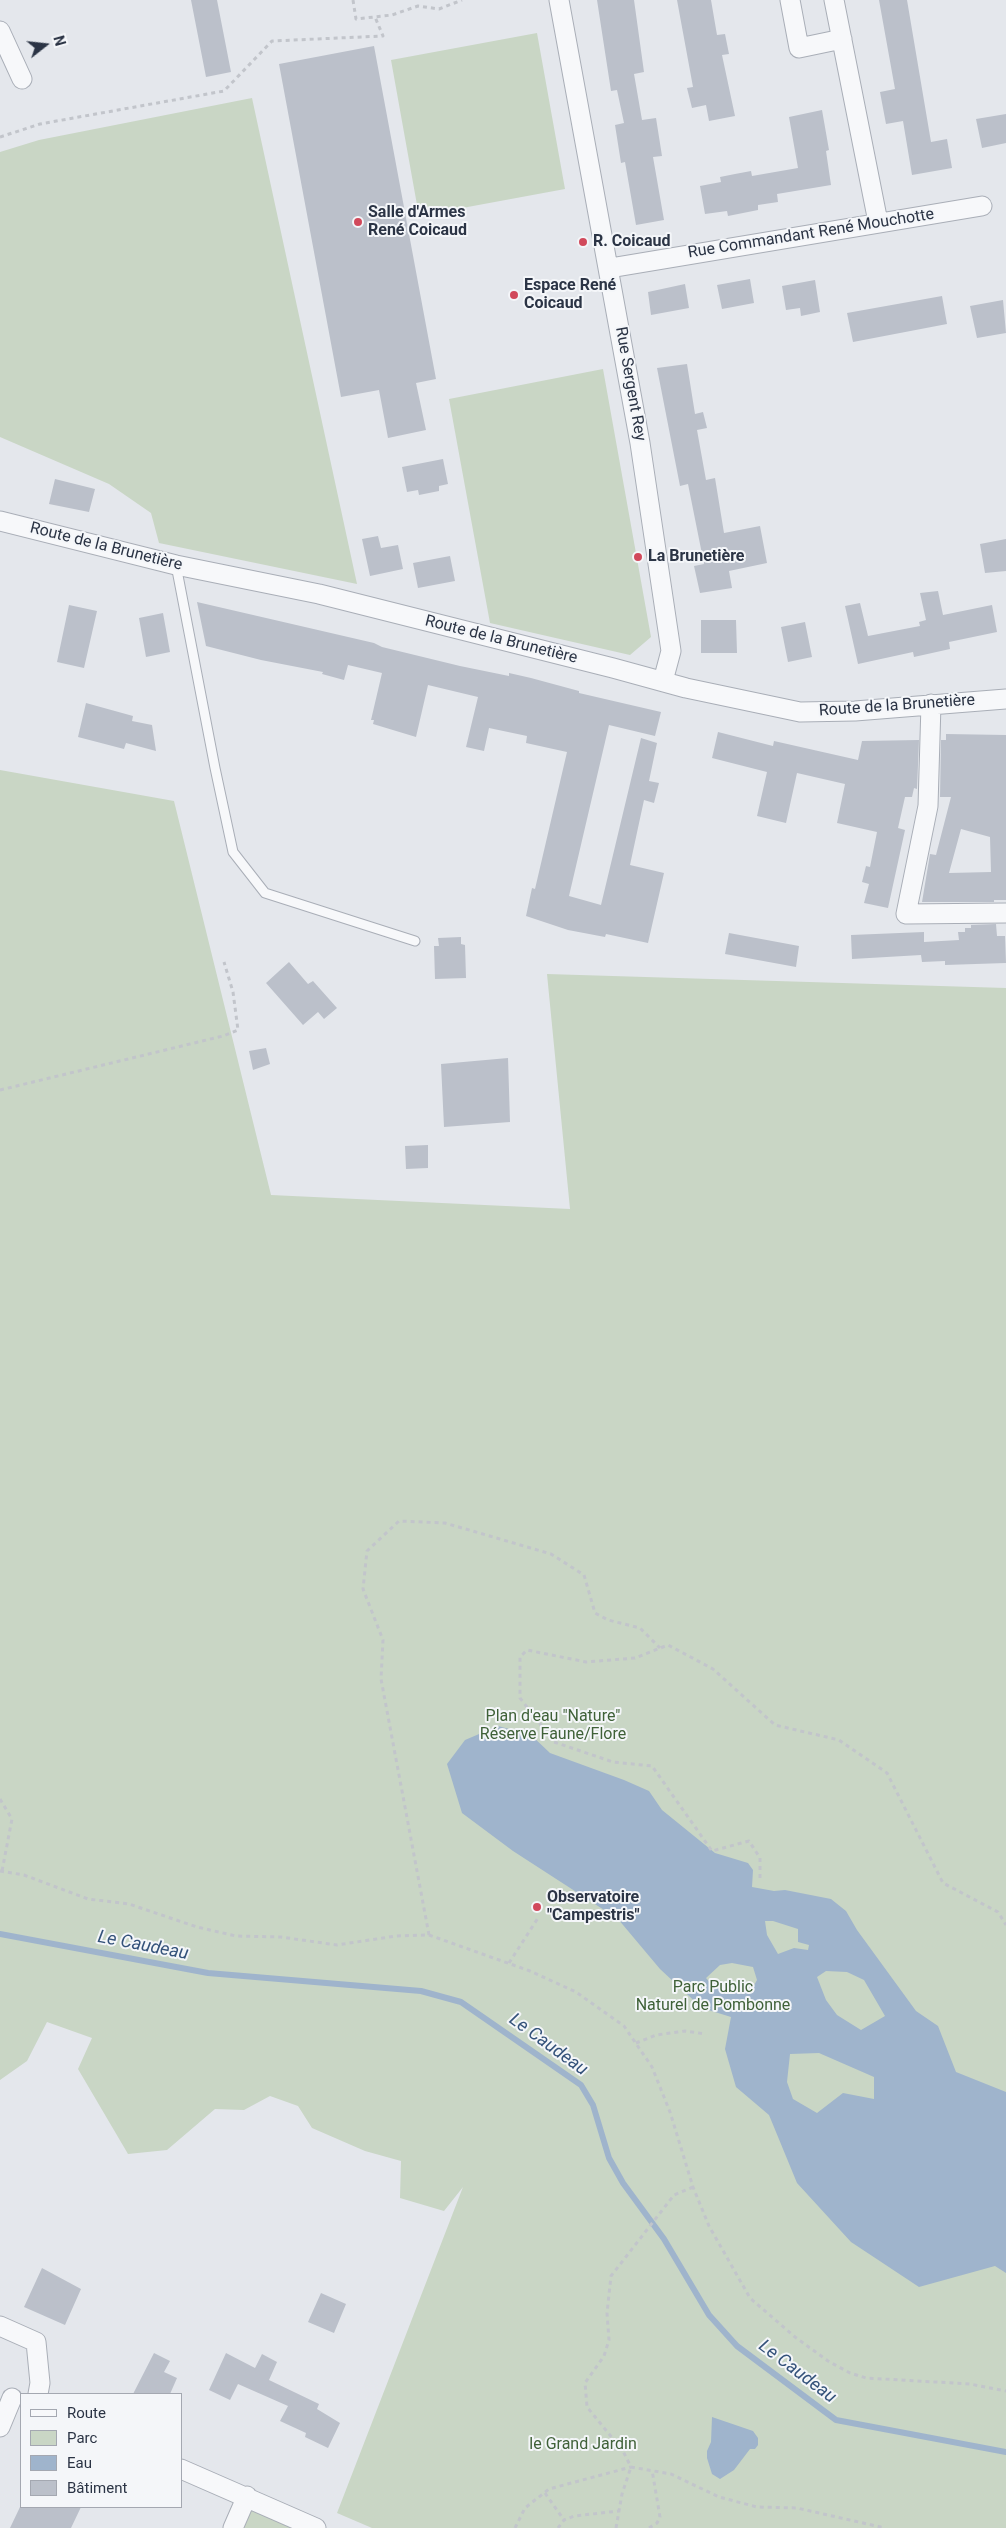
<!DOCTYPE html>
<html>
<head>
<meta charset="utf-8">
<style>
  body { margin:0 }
  #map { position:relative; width:1006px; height:2528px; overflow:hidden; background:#e4e7ec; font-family:Roboto,sans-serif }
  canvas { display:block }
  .legend { position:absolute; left:20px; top:2393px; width:162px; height:115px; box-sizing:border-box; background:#f4f6f9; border:1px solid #a4a8b1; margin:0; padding:6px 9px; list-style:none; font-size:15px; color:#2b3445 }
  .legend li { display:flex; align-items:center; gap:10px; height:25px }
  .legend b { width:25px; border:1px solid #a4a8b1 }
  .north { position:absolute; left:20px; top:20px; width:50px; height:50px; -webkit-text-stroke:4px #f4f6f9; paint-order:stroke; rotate:74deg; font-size:14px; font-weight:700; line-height:20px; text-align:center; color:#2b3445 }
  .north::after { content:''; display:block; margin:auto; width:18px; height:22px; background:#2b3445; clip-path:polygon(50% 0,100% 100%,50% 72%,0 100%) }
</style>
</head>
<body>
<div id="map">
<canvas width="1006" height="2528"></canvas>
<ul class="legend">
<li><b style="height:6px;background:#f7f8fa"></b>Route</li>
<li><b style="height:14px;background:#c9d6c5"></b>Parc</li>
<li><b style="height:14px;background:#9fb4cc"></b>Eau</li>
<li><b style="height:14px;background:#bbc0ca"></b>Bâtiment</li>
</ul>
<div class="north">N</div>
</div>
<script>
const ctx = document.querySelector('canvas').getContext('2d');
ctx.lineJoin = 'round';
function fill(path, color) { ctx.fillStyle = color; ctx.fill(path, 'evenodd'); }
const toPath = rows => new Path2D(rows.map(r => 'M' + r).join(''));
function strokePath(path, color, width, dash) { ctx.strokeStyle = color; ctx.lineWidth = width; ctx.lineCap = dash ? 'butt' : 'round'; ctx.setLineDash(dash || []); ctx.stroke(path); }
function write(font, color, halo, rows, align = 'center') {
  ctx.font = font + ' Roboto,sans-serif'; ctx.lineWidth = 4; ctx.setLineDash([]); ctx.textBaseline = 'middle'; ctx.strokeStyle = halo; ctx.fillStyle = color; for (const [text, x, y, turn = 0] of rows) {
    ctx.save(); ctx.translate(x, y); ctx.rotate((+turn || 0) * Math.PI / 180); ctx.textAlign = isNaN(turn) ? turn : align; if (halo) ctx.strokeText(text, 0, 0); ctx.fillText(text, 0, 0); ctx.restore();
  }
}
fill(toPath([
  [537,33,565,189,419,216,391,60],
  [252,98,357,584,159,543,151,513,109,484,0,437,0,152,39,140],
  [603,369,651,637,630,655,490,623,449,399],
  [0,770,174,801,271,1195,570,1209,547,974,1006,988,1006,2528,372,2528,337,2513,463,2187,444,2211,400,2198,401,2161,365,2151,312,2128,298,2106,270,2096,244,2110,215,2109,167,2150,128,2154,78,2069,92,2038,47,2022,27,2061,0,2080],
  [251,2509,294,2528,242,2528]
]), '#c9d6c5');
fill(toPath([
  [498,1726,531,1735,550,1753,624,1780,649,1791,662,1810,715,1853,748,1863,753,1870,752,1887,774,1891,785,1890,831,1899,846,1911,857,1930,916,2011,938,2026,956,2072,1006,2092,1006,2273,995,2266,919,2287,851,2242,797,2183,769,2115,736,2087,725,2049,731,2017,702,2008,660,1969,618,1919,513,1851,462,1813,447,1764,465,1740],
  [765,1921,773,1921,798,1929,798,1942,809,1945,808,1950,794,1948,778,1954,767,1935],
  [732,1963,753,1967,757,1980,752,1989,738,1991,713,1986,706,1978,720,1965],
  [826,1971,847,1972,864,1980,885,2016,861,2030,837,2015,826,2000,817,1977],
  [819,2053,874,2077,874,2099,843,2093,817,2113,793,2099,787,2082,790,2054],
  [712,2417,753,2431,758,2438,758,2445,755,2449,750,2449,734,2470,720,2479,712,2474,707,2458,707,2451,711,2442]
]), '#9fb4cc');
strokePath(toPath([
  [0,1934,208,1973,421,1991,461,2002,581,2085,593,2105,609,2158,623,2183,664,2239,709,2315,737,2346,836,2420,1006,2452]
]), '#9fb4cc', 6);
fill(toPath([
  [191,0,217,0,231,72,206,77],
  [597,0,634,0,644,72,634,74,642,120,656,118,662,156,653,157,664,220,636,225,625,162,621,163,615,125,624,123,617,90,611,91],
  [677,0,711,0,717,35,725,34,729,54,722,55,735,116,709,121,706,105,692,108,687,88,693,87],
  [879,0,907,0,931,142,947,139,952,168,912,175,903,121,886,124,880,92,895,89],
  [374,46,436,379,416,383,426,430,388,438,379,390,341,397,279,64],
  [822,110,829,150,826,151,831,185,777,194,778,202,758,205,758,210,728,216,727,211,705,214,700,186,721,182,720,177,735,174,751,171,752,176,798,168,789,117],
  [1006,114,1006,143,982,148,976,119],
  [750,279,754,303,722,309,717,285],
  [815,280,820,312,801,316,800,308,786,310,782,286],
  [685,284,689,308,651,315,648,292],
  [942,296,947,324,853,342,847,313],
  [1003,300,1006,333,977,338,970,306],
  [687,364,695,414,703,412,707,428,697,430,706,480,715,478,724,533,760,526,767,563,729,571,732,588,700,593,694,566,704,564,688,484,680,486,657,368],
  [443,459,448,484,439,486,439,491,419,495,418,490,407,492,402,467],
  [55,479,95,489,89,512,49,504],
  [378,536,381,548,398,545,403,569,370,576,362,539],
  [1006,539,1006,571,985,573,980,544],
  [450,556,455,581,418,588,413,563],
  [938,591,943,615,992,605,997,632,949,642,950,649,914,657,913,652,858,664,845,606,860,603,868,636,920,626,919,622,926,620,920,593],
  [197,602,374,643,382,647,460,666,509,676,509,673,531,678,579,691,579,693,661,712,655,736,609,725,569,896,601,905,641,738,657,743,649,781,659,783,654,803,644,800,630,865,664,873,648,943,606,934,605,937,568,930,526,916,532,888,535,889,567,752,526,743,527,736,489,728,484,751,466,747,478,697,428,685,416,737,373,724,374,720,371,720,382,673,348,665,344,680,322,674,323,672,261,660,206,646],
  [69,605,97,611,84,668,57,662],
  [163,613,170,652,146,657,139,618],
  [701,620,736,620,737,653,701,653],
  [805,622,812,657,788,662,781,627],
  [86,703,133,716,132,721,152,725,156,751,126,743,124,749,78,737],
  [718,732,773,746,774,741,858,760,862,741,919,740,917,789,914,788,912,797,905,797,898,828,905,830,888,908,864,903,869,884,862,882,866,866,870,867,877,832,837,823,845,784,797,773,786,823,757,816,767,772,712,758],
  [946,734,1006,735,1006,900,994,900,994,902,922,902,930,854,936,855,951,797,940,797,941,740,946,740],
  [961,829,990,837,991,872,949,873],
  [996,924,997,936,1005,936,1006,963,945,965,945,961,922,962,921,955,852,959,851,935,924,932,924,942,959,940,958,932,965,932,965,928,971,928,971,925,968,925],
  [729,933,799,946,796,967,725,954],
  [461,937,461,944,465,945,466,978,435,979,434,946,439,946,438,938],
  [289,962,308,984,313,981,337,1008,324,1019,318,1012,303,1025,266,983],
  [266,1048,270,1064,253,1070,249,1051],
  [508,1058,510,1122,444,1127,441,1064],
  [428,1145,428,1168,406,1169,405,1146],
  [42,2268,81,2289,65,2325,24,2307],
  [321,2293,346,2304,334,2333,308,2322],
  [154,2353,170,2361,164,2372,177,2378,170,2394,133,2394],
  [226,2353,255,2368,262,2354,277,2362,269,2380,319,2404,317,2409,340,2423,328,2448,305,2437,306,2433,280,2421,288,2406,238,2384,230,2400,209,2390],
  [20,2507,81,2507,71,2528,10,2528]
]), '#bbc0ca');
const service = toPath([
  [176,565,215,768,233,852,265,893,415,941]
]);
const minor = toPath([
  [559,0,640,443,671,651,663,681],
  [790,0,799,48,842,39],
  [834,0,878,222],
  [0,31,22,79],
  [610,268,982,206],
  [0,521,176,565,319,594,613,668,686,688,800,712,855,711,1006,699],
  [931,704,928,806,906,914,1006,913],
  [0,2326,36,2342,40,2383,38,2394],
  [0,2427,12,2398],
  [181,2469,316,2528],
  [233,2528,247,2496]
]);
strokePath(service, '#a9aeb7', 11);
strokePath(minor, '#a9aeb7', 21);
strokePath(toPath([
  [353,0,356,19,392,15,418,6,439,9,462,0],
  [0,137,40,124,224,91,272,41,383,36,375,17],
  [0,1090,223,1036,238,1030,233,992,224,962],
  [0,1799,12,1819,2,1871],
  [0,1871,24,1875,88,1899,129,1904,197,1927,236,1936,281,1937,337,1945,396,1936,429,1935,530,1971,576,1992,624,2026,652,2067,670,2112,693,2187,709,2226,750,2298,795,2337,828,2361,850,2373,866,2378,970,2384,1006,2391],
  [760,1878,760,1858,749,1841,712,1851,652,1766,613,1762,554,1742,520,1698,520,1657,527,1650,586,1662,635,1658,668,1645,713,1669,775,1725,839,1740,887,1773,943,1883,998,1912,1006,1925],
  [429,1935,381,1679,383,1640,363,1589,367,1551,399,1521,445,1523,551,1554,584,1575,595,1613,608,1620,640,1628,660,1648],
  [509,1963,538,1918],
  [636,2043,656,2035,685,2031,706,2034],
  [693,2187,674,2195,611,2276,607,2313,609,2340,604,2356,585,2383,587,2407,623,2451,631,2467,671,2474,719,2497,757,2507,797,2508,885,2528],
  [545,2493,564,2520],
  [515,2528,525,2508,549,2489,631,2467],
  [558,2528,564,2520,574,2516,619,2511],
  [616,2528,622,2494,631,2467],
  [649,2528,657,2523,660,2517,652,2470]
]), '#c2c5cb', 3, [4, 4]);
strokePath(service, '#f7f8fa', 9);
strokePath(minor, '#f7f8fa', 19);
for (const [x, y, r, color] of [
  [358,222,5,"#d1495b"],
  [583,242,5,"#d1495b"],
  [514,295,5,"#d1495b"],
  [638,557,5,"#d1495b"],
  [537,1907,5,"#d1495b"]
]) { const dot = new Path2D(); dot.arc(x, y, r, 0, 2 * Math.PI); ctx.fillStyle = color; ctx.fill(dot); strokePath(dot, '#f4f6f9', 2); }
write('bold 16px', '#2b3445', '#f4f6f9', [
  ["Salle d'Armes",368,213],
  ["René Coicaud",368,231],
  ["R. Coicaud",593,242],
  ["Espace René",524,286],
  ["Coicaud",524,304],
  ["La Brunetière",648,557],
  ["Observatoire",547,1898],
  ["\"Campestris\"",547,1916]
], 'left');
write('16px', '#2b3445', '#f4f6f9', [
  ["Rue Commandant René Mouchotte",811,234,-9],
  ["Rue Sergent Rey",630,384,80],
  ["Route de la Brunetière",106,547,14],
  ["Route de la Brunetière",501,640,14],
  ["Route de la Brunetière",897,706,-4]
]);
write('16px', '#3f6138', '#f4f6f9', [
  ["Plan d'eau \"Nature\"",553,1717],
  ["Réserve Faune/Flore",553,1735],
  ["Parc Public",713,1988],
  ["Naturel de Pombonne",713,2006],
  ["le Grand Jardin",583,2445]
]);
write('italic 18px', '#34527a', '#f4f6f9', [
  ["Le Caudeau",143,1946,11],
  ["Le Caudeau",548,2045,36],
  ["Le Caudeau",797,2372,37]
]);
</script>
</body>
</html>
